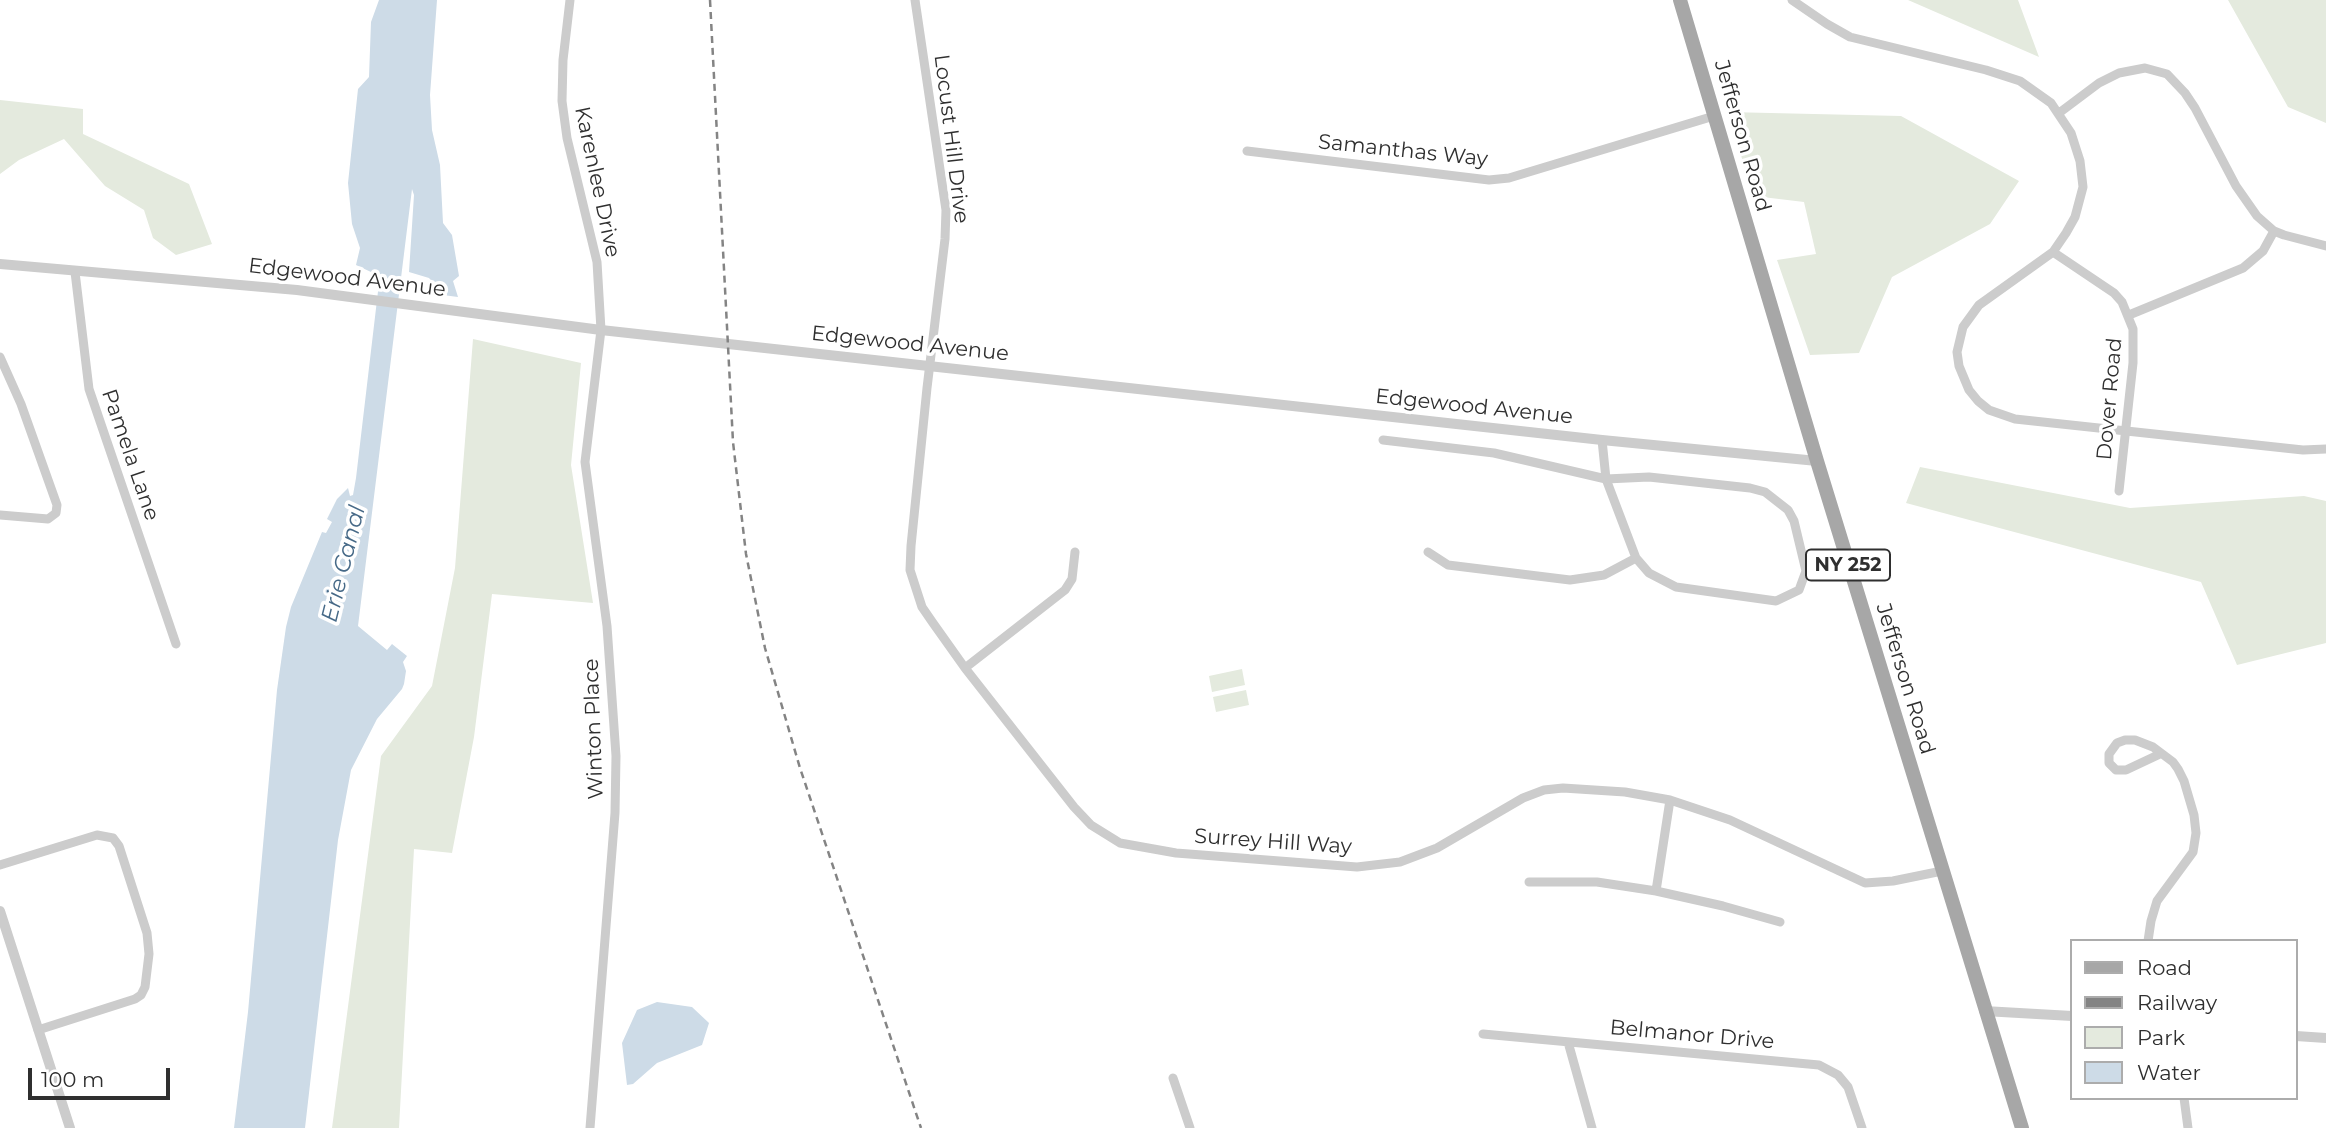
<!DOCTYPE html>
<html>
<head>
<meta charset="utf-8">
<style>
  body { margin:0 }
  #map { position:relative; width:2326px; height:1128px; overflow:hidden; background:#fff; font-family:Montserrat,sans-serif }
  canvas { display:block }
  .legend { position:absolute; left:2070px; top:939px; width:228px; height:161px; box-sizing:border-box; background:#fff; border:2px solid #acacac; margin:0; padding:9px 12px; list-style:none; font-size:21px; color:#2f2f2f }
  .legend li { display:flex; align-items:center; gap:14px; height:35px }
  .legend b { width:35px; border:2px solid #acacac }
  .scale { position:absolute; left:28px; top:1068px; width:142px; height:32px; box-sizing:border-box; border:4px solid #2f2f2f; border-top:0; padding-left:9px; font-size:21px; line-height:24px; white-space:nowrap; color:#2f2f2f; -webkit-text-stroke:5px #fff; paint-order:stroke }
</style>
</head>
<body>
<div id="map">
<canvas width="2326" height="1128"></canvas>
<ul class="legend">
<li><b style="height:9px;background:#a7a7a7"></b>Road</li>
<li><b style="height:9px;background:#848484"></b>Railway</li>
<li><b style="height:19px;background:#e4eade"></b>Park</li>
<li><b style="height:19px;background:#cddbe7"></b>Water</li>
</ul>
<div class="scale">100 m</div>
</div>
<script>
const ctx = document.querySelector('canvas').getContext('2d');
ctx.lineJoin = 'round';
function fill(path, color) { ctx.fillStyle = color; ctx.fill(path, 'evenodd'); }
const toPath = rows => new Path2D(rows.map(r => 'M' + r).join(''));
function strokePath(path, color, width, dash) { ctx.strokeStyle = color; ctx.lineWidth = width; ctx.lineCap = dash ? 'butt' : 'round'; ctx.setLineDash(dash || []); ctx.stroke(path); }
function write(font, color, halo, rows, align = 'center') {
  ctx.font = font + ' Montserrat,sans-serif'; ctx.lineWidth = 7; ctx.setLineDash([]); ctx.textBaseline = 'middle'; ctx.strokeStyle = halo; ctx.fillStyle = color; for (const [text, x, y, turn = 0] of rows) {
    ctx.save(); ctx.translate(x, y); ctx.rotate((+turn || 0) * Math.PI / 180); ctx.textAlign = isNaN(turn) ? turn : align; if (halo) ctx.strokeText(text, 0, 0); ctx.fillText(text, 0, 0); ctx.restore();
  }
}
fill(toPath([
  [1908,0,2018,0,2039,57],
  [2228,0,2326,0,2326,123,2288,107],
  [0,100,83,109,83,134,189,184,212,244,176,255,153,238,144,210,105,186,64,139,19,160,0,174],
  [1727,112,1901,116,2019,181,1990,224,1892,277,1859,353,1810,355,1777,260,1816,254,1804,202,1754,196],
  [473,339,581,363,571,465,593,603,492,594,474,737,452,853,414,849,399,1128,332,1128,381,756,432,686,455,568],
  [1920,467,2130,508,2304,496,2326,501,2326,643,2237,665,2201,582,1906,503],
  [1242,669,1245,685,1212,692,1209,676],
  [1246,690,1249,705,1216,712,1213,697]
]), '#e4eade');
fill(toPath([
  [379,0,437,0,430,95,432,130,440,165,443,223,452,235,459,276,453,281,458,297,435,294,435,285,429,278,409,272,414,195,412,189,358,626,387,650,392,644,407,656,403,662,406,671,404,684,402,689,377,719,351,770,338,840,305,1128,234,1128,248,1012,277,690,286,627,291,607,322,532,326,533,332,522,327,519,337,499,348,488,350,496,353,495,356,478,379,283,371,272,356,265,360,248,352,224,348,183,358,89,369,77,371,22],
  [657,1002,692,1007,709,1023,702,1045,657,1063,633,1084,627,1085,622,1043,637,1010]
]), '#cddbe7');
strokePath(toPath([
  [570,0,563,60,562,101,567,138,597,262,601,330,585,462,607,626,616,756,615,813,590,1128],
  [915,0,946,210,945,239,927,388,911,546,910,570,922,607,933,623,965,668,1074,807,1091,825,1120,843,1176,853,1357,867,1400,862,1437,848,1523,798,1544,790,1563,788,1625,792,1670,800,1730,820,1865,883,1893,881,1942,871],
  [1792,0,1827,24,1850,37,1986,70,2020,81,2051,103,2071,133,2080,161,2083,187,2075,217,2066,233,2053,252,1979,305,1963,327,1957,352,1959,366,1969,390,1978,401,1989,410,2015,419,2303,450,2326,449],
  [2059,113,2099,83,2119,73,2145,68,2167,74,2185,93,2195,108,2236,186,2257,216,2274,231,2284,235,2326,246],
  [1247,151,1489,180,1509,178,1714,116],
  [2053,252,2114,293,2122,302,2133,329,2133,363,2119,491],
  [75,272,89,389,176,644],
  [2129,315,2243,268,2263,251,2274,231],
  [0,357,21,404,57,505,56,513,48,519,0,515],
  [1383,440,1494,453,1606,479,1649,477,1750,488,1765,492,1788,510,1794,521,1806,571,1799,590,1776,601,1676,587,1649,573,1636,558,1606,479,1602,440],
  [1428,552,1448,565,1570,580,1604,575,1636,558],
  [965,668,1065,590,1072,579,1075,552],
  [0,865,97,835,113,838,119,846,147,933,149,954,145,987,141,995,135,999,38,1030],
  [1529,882,1597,882,1656,891,1723,906,1780,922],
  [1656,891,1670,800],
  [2148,941,2151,921,2157,901,2193,852,2196,833,2194,815,2184,781,2178,769,2173,762,2153,747,2135,740,2125,740,2117,743,2109,754,2109,763,2116,770,2126,770,2160,754],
  [1483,1034,1819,1065,1838,1075,1848,1087,1862,1128],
  [1568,1042,1592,1128],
  [1173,1078,1190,1128],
  [2184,1098,2188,1128]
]), '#ccc', 9);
strokePath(toPath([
  [0,264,297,290,601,330,1602,440,1817,461],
  [0,911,70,1128],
  [1984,1011,2072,1016],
  [2296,1036,2326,1038]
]), '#ccc', 10);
strokePath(toPath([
  [1680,0,1817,461,2022,1128]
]), '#a7a7a7', 14);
strokePath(toPath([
  [710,0,733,442,746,554,765,648,800,768,921,1128]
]), '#848484', 2.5, [7, 5]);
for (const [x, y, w] of [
  [1848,565,84]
]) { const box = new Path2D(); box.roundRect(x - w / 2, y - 15.5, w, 31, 5); ctx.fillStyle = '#fff'; ctx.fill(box); strokePath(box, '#2f2f2f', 2); }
write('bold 19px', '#2f2f2f', null, [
  ["NY 252",1848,565]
]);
write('21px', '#2f2f2f', '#fff', [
  ["Jefferson Road",1742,136,74],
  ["Locust Hill Drive",951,139,83],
  ["Samanthas Way",1403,151,6],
  ["Karenlee Drive",597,182,78],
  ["Edgewood Avenue",347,278,7],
  ["Edgewood Avenue",910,344,6],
  ["Dover Road",2110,399,-85],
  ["Edgewood Avenue",1474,407,6],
  ["Pamela Lane",130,455,71],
  ["Jefferson Road",1905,679,73],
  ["Winton Place",594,729,-92],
  ["Surrey Hill Way",1273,842,4],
  ["Belmanor Drive",1692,1035,5]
]);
write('italic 23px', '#466987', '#fff', [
  ["Erie Canal",344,564,-76]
]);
</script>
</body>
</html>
